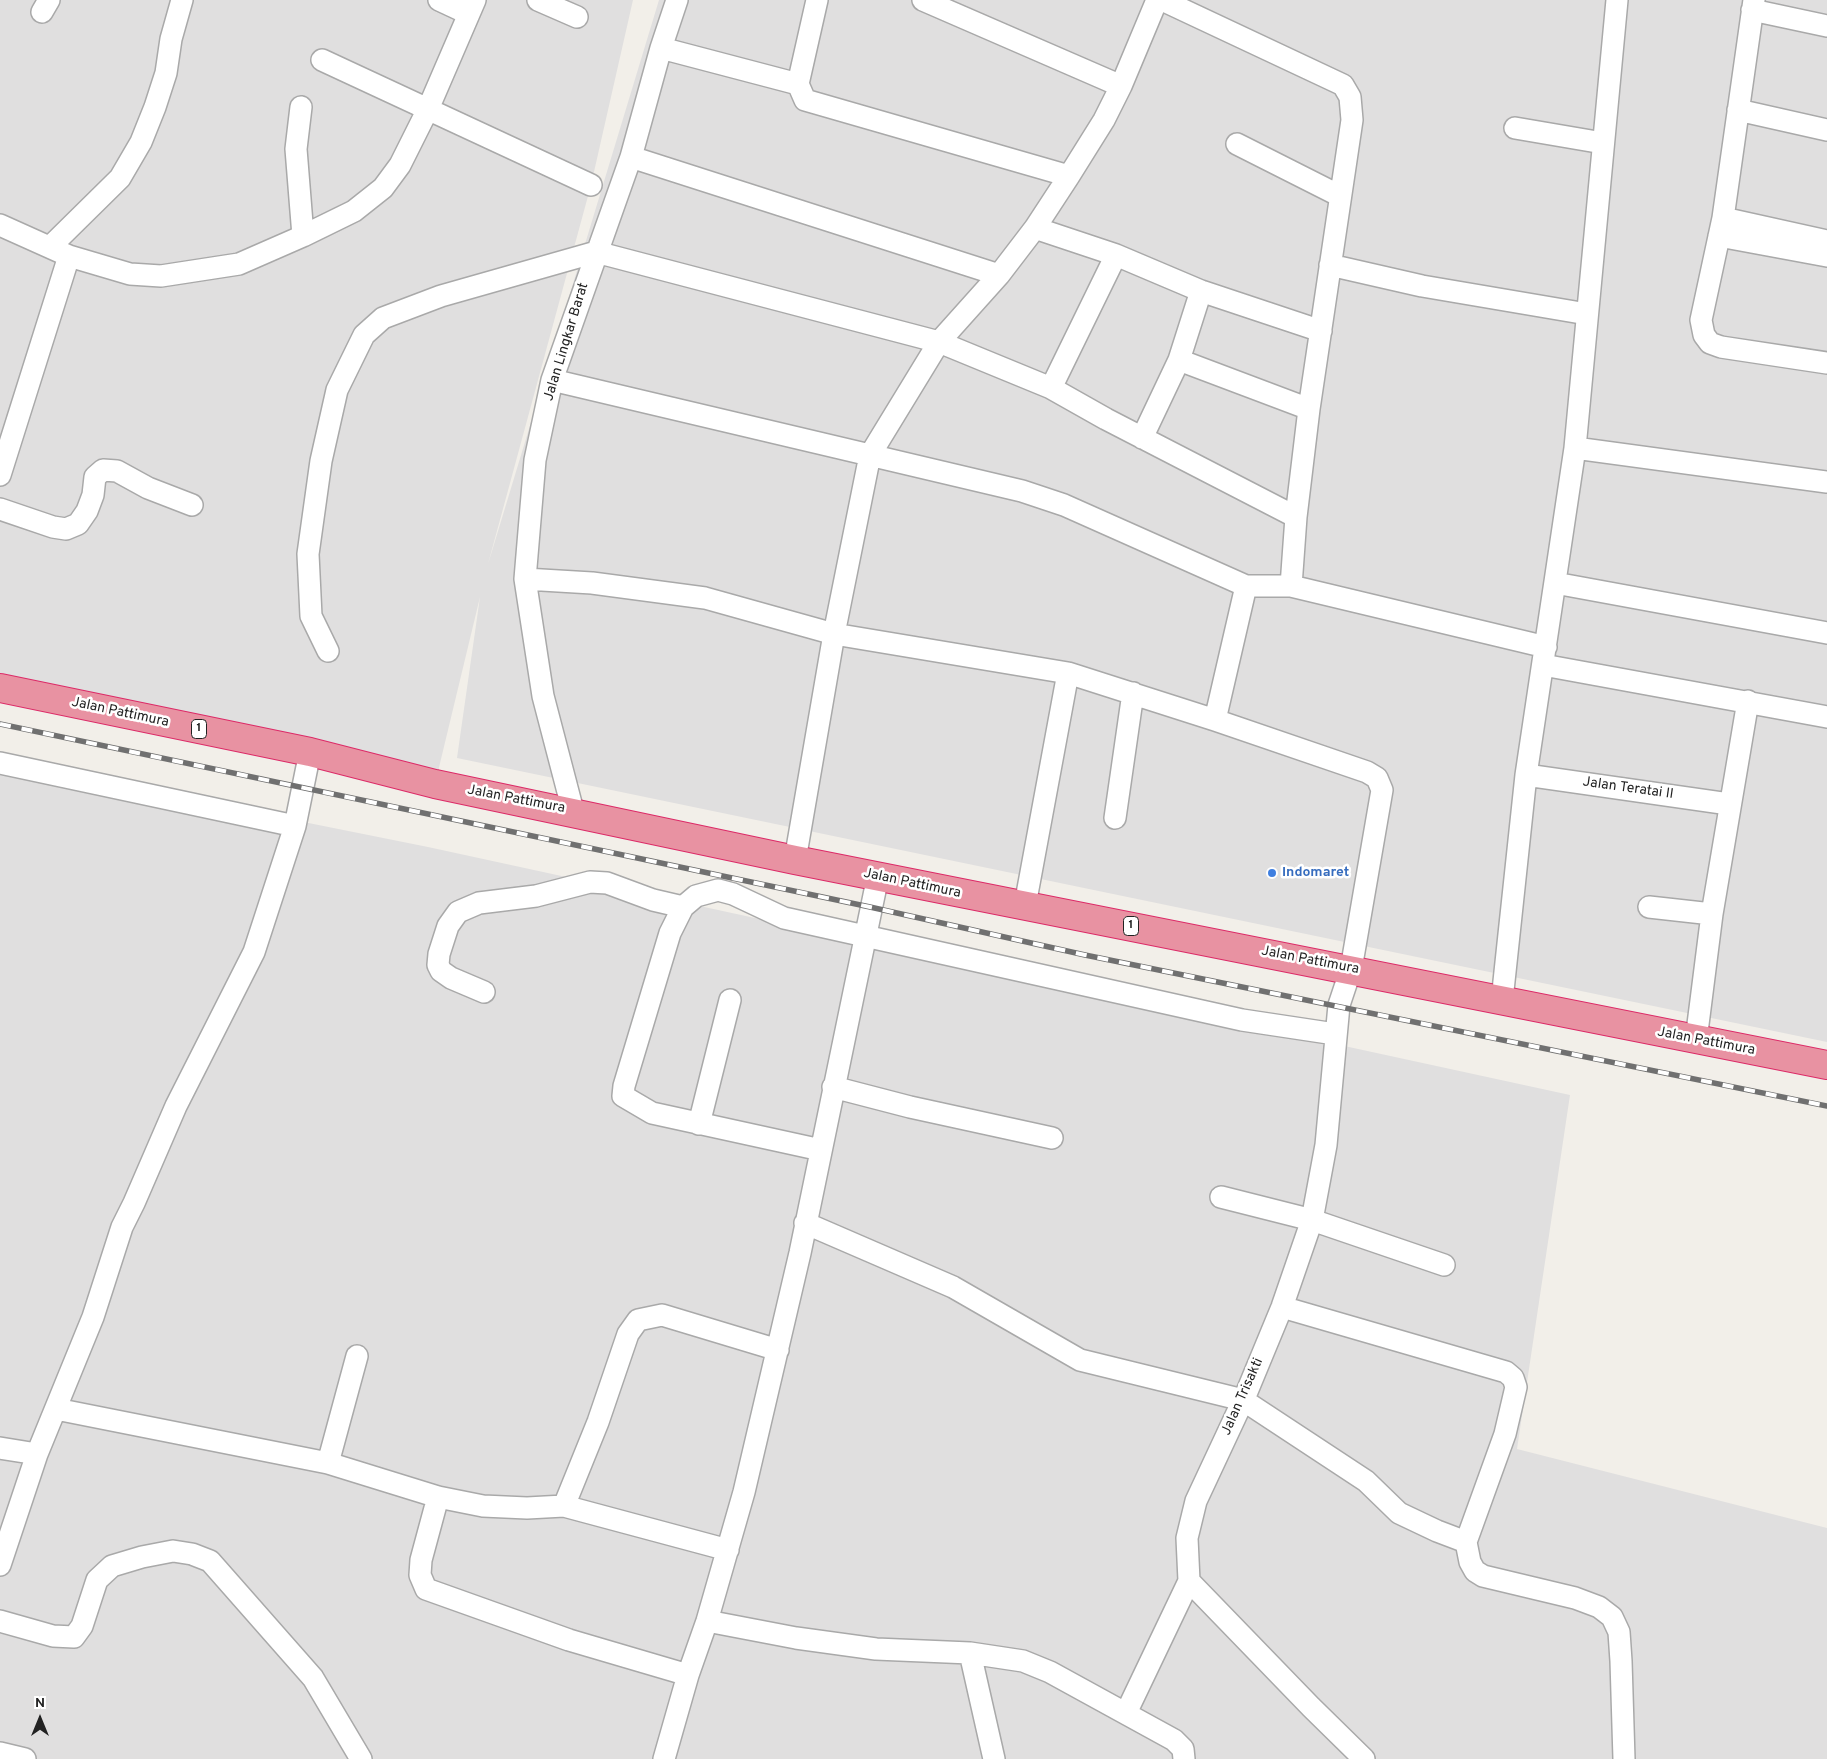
<!DOCTYPE html>
<html>
<head>
<meta charset="utf-8">
<style>
  body { margin:0 }
  #map { position:relative; width:1827px; height:1759px; overflow:hidden; background:#f2efe9; font-family:Overpass,sans-serif }
  canvas { display:block }
  .north { position:absolute; left:15px; top:1694px; width:50px; height:50px; -webkit-text-stroke:4px #fff; paint-order:stroke; rotate:0deg; font-size:14px; font-weight:700; line-height:20px; text-align:center; color:#222 }
  .north::after { content:''; display:block; margin:auto; width:18px; height:22px; background:#222; clip-path:polygon(50% 0,100% 100%,50% 72%,0 100%) }
</style>
</head>
<body>
<div id="map">
<canvas width="1827" height="1759"></canvas>
<div class="north">N</div>
</div>
<script>
const ctx = document.querySelector('canvas').getContext('2d');
ctx.lineJoin = 'round';
function fill(path, color) { ctx.fillStyle = color; ctx.fill(path, 'evenodd'); }
const toPath = rows => new Path2D(rows.map(r => 'M' + r).join(''));
function strokePath(path, color, width, dash) { ctx.strokeStyle = color; ctx.lineWidth = width; ctx.lineCap = dash ? 'butt' : 'round'; ctx.setLineDash(dash || []); ctx.stroke(path); }
function write(font, color, halo, rows, align = 'center') {
  ctx.font = font + ' Overpass,sans-serif'; ctx.lineWidth = 5; ctx.setLineDash([]); ctx.textBaseline = 'middle'; ctx.strokeStyle = halo; ctx.fillStyle = color; for (const [text, x, y, turn = 0] of rows) {
    ctx.save(); ctx.translate(x, y); ctx.rotate((+turn || 0) * Math.PI / 180); ctx.textAlign = isNaN(turn) ? turn : align; if (halo) ctx.strokeText(text, 0, 0); ctx.fillText(text, 0, 0); ctx.restore();
  }
}
fill(toPath([
  [0,0,633,0,591,185,488,564,659,0,1827,0,1827,1042,457,758,480,597,435,784,0,675],
  [0,761,428,847,1570,1095,1517,1449,1827,1528,1827,1759,0,1759]
]), '#e0dfdf');
const minor = toPath([
  [439,0,469,14],
  [538,0,577,17],
  [923,0,1121,86],
  [1162,0,1343,85,1350,97,1352,120,1309,409,1296,517,1291,586],
  [1754,0,1723,218,1701,320,1704,335,1710,343,1721,347,1827,363],
  [1752,10,1827,26],
  [42,12,49,0],
  [661,48,798,84,805,100,1069,176],
  [322,60,591,185],
  [798,84,817,0],
  [301,107,296,149,303,236],
  [1738,110,1827,130],
  [1515,128,1603,143],
  [1237,144,1340,196],
  [631,157,999,275],
  [1723,218,1827,241],
  [0,225,69,256,130,274,161,276,239,264,303,236,354,211,383,188,400,165,428,109,475,0],
  [1035,228,1116,255,1201,291,1321,331],
  [1719,236,1827,256],
  [51,246,120,178,141,142,155,107,166,73,171,39,182,0],
  [1330,265,1422,286,1587,314],
  [1179,360,1309,409],
  [552,380,1022,491,1064,505,1246,586,1291,586,1546,647],
  [1051,388,1116,255],
  [1142,438,1179,360,1201,291],
  [1575,448,1827,482],
  [0,475,69,256],
  [0,509,53,527,66,529,78,524,87,511,93,495,95,477,103,470,117,471,148,488,192,505],
  [525,579,592,583,705,598,834,634,1068,673,1215,720,1367,772,1377,778,1382,790,1351,969,1339,1005,1326,1145,1312,1220,1282,1307,1246,1394,1196,1501,1187,1538,1189,1581,1311,1707,1364,1759],
  [1555,583,1827,633],
  [328,651,311,616,308,554,321,461,337,390,364,335,383,318,441,296,596,252,939,342,1051,388,1106,419,1296,517],
  [1543,665,1827,717],
  [1215,720,1246,586],
  [0,763,295,826],
  [1526,775,1729,804],
  [573,811,543,696,525,579,535,460,552,380,631,157,661,48,677,0],
  [1115,818,1133,693],
  [795,860,834,634,870,455,939,342,999,275,1035,228,1069,176,1104,120,1121,86,1157,0],
  [1025,905,1068,673],
  [1649,907,1712,914],
  [484,992,451,978,441,971,438,965,439,954,448,926,458,912,479,903,536,896,590,882,607,883,653,900,683,907],
  [1502,1000,1526,775,1575,448,1617,0],
  [1696,1040,1712,914,1748,701],
  [833,1087,910,1107,1052,1138],
  [699,1124,730,1000],
  [821,1150,652,1113,623,1096,624,1086,670,933,683,907,696,896,718,890,733,894,784,918,1242,1020,1335,1034],
  [1221,1197,1312,1220,1444,1265],
  [805,1223,953,1287,1080,1360,1243,1400,1366,1481,1399,1513,1437,1531,1466,1542],
  [1282,1307,1506,1372,1513,1378,1516,1387,1505,1434,1466,1542,1470,1562,1475,1571,1483,1576,1575,1598,1599,1607,1612,1617,1619,1632,1621,1661,1624,1759],
  [56,1409,328,1463,438,1497,483,1506,527,1508,564,1506,728,1550],
  [0,1448,37,1454],
  [328,1463,357,1356],
  [438,1497,421,1560,420,1575,426,1589,569,1640,688,1675],
  [564,1506,598,1422,628,1334,638,1320,662,1315,778,1350],
  [0,1565,37,1454,93,1317,122,1227,134,1203,176,1106,254,952,295,826,310,752],
  [0,1621,53,1636,74,1637,82,1626,97,1580,112,1566,142,1557,173,1551,192,1554,210,1561,313,1678,361,1759],
  [707,1621,796,1638,876,1649,970,1653,1023,1661,1050,1672,1174,1740,1183,1749,1184,1759],
  [970,1653,994,1759],
  [1126,1713,1189,1581],
  [0,1753,25,1759],
  [664,1759,688,1675,707,1621,744,1492,800,1253,878,876]
]);
const highway = toPath([
  [0,688,310,752,435,784,795,860,1827,1065]
]);
strokePath(minor, '#a9a9a9', 24);
strokePath(highway, '#dc2a67', 30);
strokePath(minor, '#fff', 21);
strokePath(highway, '#e892a2', 28);
const rail = toPath([
  [0,724,870,907,1085,955,1827,1106]
]);
strokePath(rail, '#707070', 5.5);
strokePath(rail, '#fff', 4, [11]);
for (const [x, y, r, color] of [
  [1272,873,5,"#3f7fe0"]
]) { const dot = new Path2D(); dot.arc(x, y, r, 0, 2 * Math.PI); ctx.fillStyle = color; ctx.fill(dot); strokePath(dot, '#fff', 2); }
for (const [x, y, w] of [
  [199,729,15],
  [1131,926,15]
]) { const box = new Path2D(); box.roundRect(x - w / 2, y - 9.5, w, 19, 4); ctx.fillStyle = '#fff'; ctx.fill(box); strokePath(box, '#222', 1); }
write('bold 12px', '#222', null, [
  ["1",199,729],
  ["1",1131,926]
]);
write('14px', '#222', '#fff', [
  ["Jalan Lingkar Barat",567,342,-73],
  ["Jalan Pattimura",120,713,12],
  ["Jalan Teratai II",1628,789,8],
  ["Jalan Pattimura",516,800,11],
  ["Jalan Pattimura",912,884,12],
  ["Jalan Pattimura",1310,961,11],
  ["Jalan Pattimura",1706,1042,11],
  ["Jalan Trisakti",1243,1397,-66]
]);
write('bold 14px', '#366cbe', '#fff', [
  ["Indomaret",1282,873]
], 'left');
</script>
</body>
</html>
